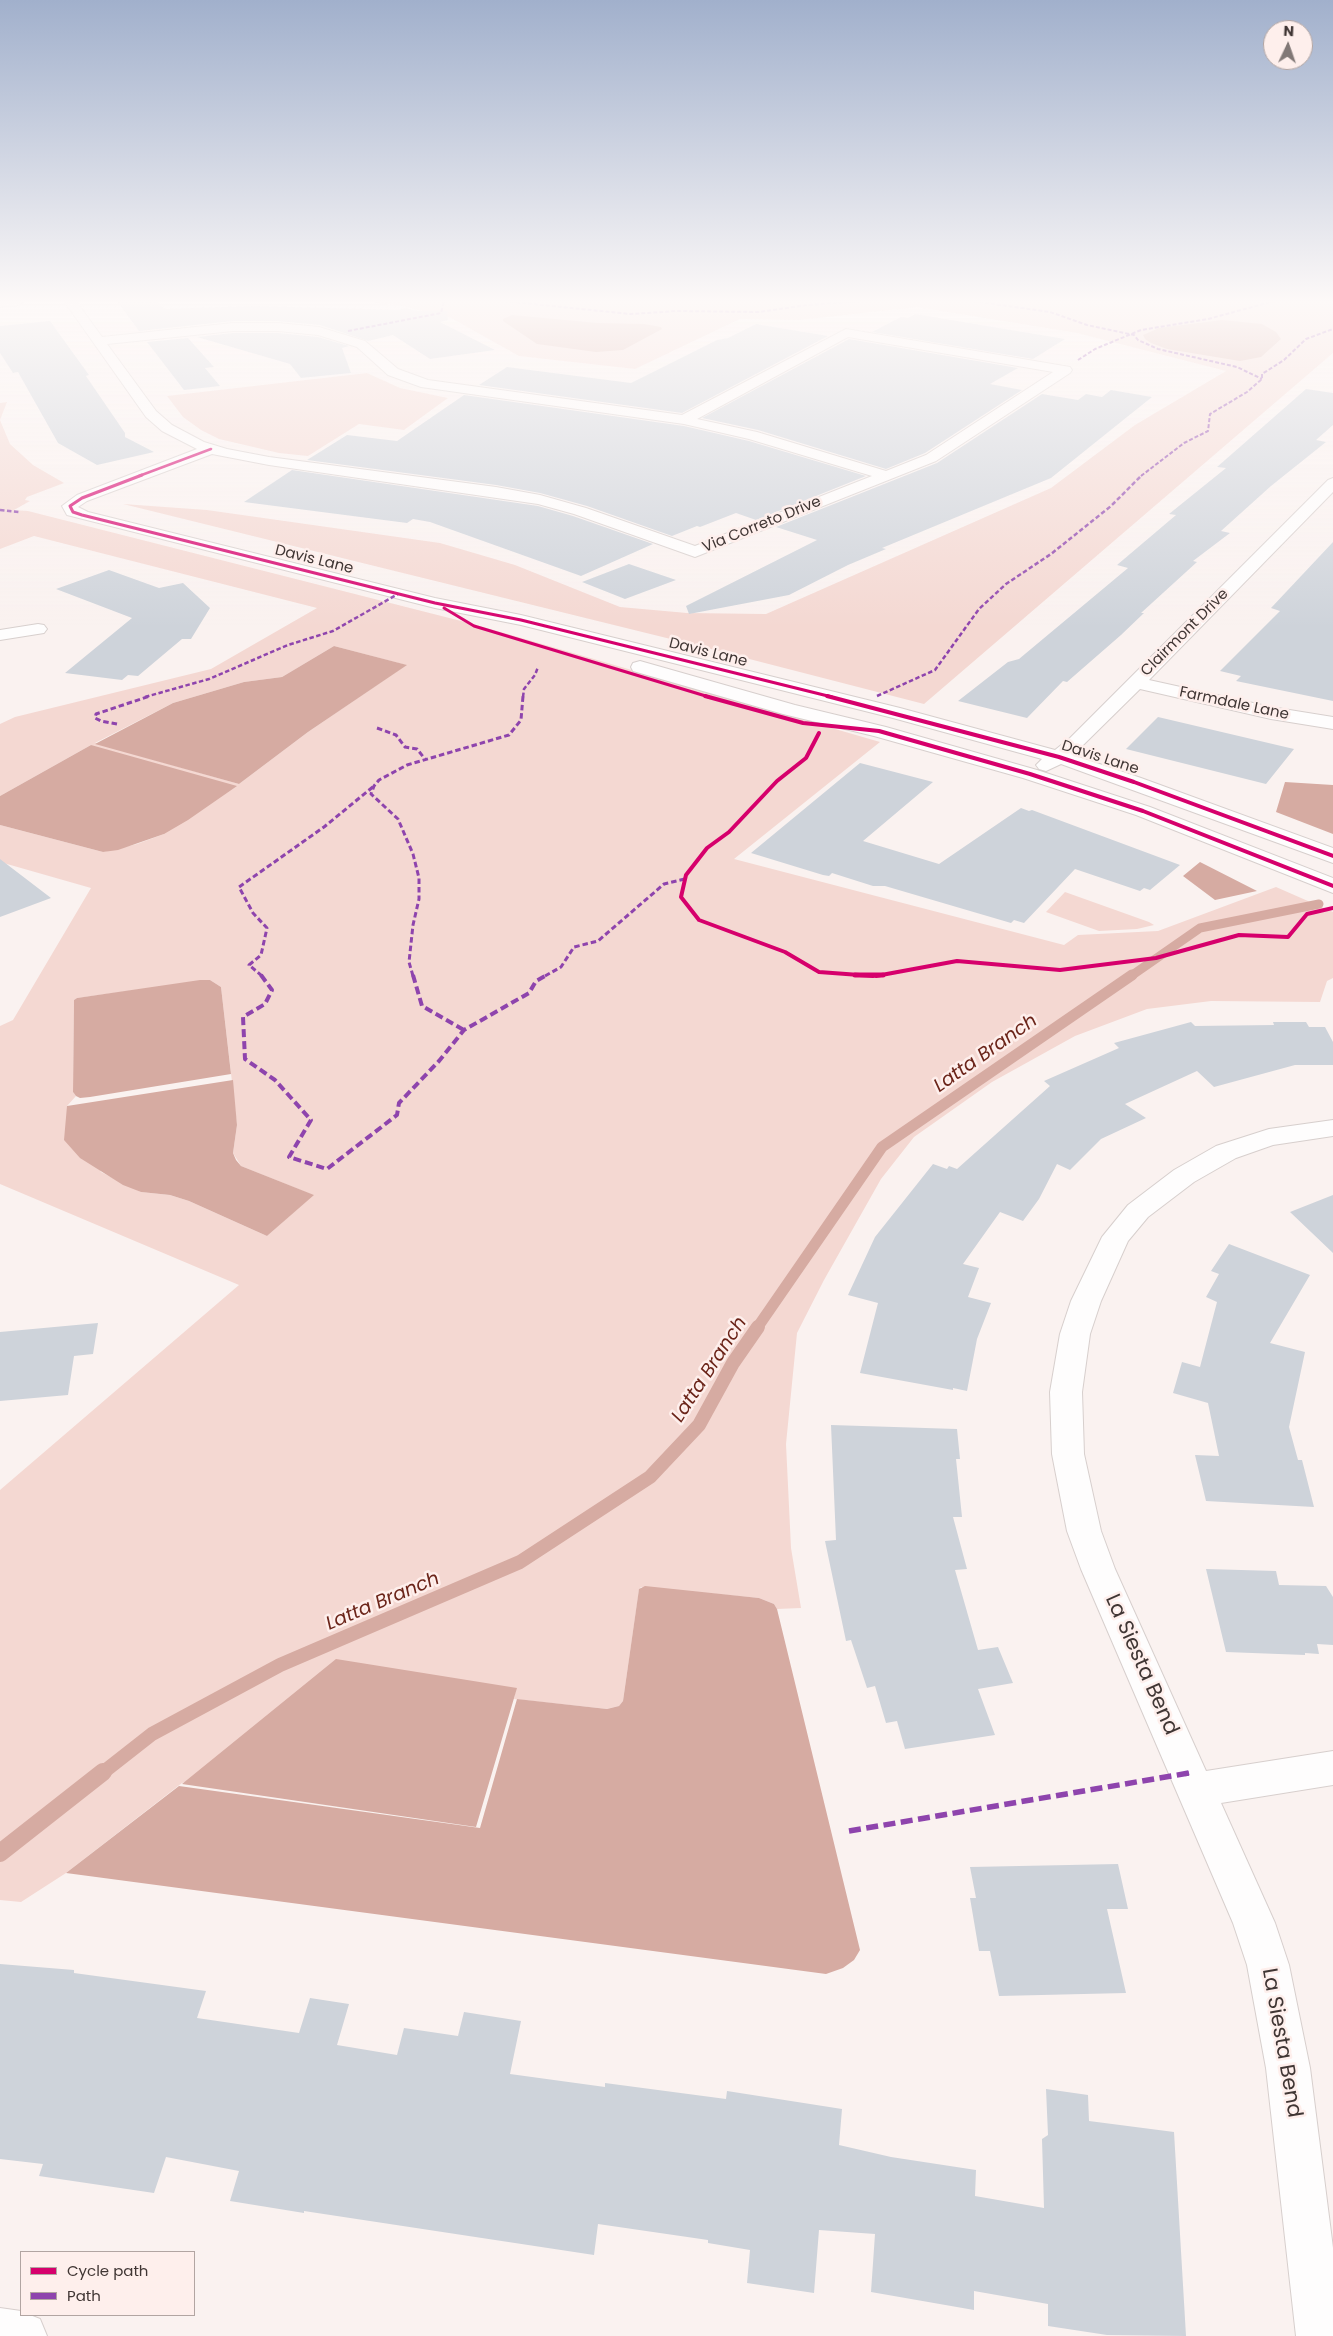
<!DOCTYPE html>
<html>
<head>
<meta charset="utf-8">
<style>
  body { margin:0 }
  #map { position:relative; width:1333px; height:2336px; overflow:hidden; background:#faf2f0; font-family:Poppins,sans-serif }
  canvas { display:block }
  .legend { position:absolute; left:20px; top:2251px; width:175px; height:65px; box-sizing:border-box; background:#feefec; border:1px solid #b2a5a2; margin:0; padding:6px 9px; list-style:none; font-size:15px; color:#403634 }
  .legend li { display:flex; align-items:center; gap:10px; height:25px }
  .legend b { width:25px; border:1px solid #b2a5a2 }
  .north { position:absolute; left:1263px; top:20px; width:50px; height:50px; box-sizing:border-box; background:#feefec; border:1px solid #b2a5a2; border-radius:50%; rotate:3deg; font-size:14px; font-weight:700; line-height:20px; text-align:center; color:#403634 }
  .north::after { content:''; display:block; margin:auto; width:18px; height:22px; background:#817876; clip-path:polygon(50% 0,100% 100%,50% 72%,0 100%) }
</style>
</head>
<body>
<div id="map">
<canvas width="1333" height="2336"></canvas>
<ul class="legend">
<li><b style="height:6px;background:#d6006c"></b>Cycle path</li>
<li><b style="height:6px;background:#8e44ad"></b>Path</li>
</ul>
<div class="north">N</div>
</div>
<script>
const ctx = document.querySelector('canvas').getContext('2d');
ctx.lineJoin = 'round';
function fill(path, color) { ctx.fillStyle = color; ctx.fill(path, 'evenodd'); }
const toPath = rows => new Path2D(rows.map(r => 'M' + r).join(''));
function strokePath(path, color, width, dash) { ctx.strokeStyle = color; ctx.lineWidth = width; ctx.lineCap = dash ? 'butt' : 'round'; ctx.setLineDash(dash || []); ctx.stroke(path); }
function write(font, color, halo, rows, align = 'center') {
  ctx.font = font + ' Poppins,sans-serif'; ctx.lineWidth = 5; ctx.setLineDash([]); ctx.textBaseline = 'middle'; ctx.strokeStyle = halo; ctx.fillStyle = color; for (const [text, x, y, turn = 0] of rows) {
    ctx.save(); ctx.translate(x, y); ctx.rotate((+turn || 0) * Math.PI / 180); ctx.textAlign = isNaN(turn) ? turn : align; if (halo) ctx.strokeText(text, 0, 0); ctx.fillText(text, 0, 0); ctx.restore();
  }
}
fill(toPath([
  [364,301,1333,301,1333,353,924,704,695,645,123,504,207,510,440,543,515,565,620,607,687,613,766,614,1051,488,1135,425,1226,371,1077,333,917,307,799,320,740,319,635,369,519,356,451,318,402,306],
  [367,373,400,388,448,398,404,430,359,424,308,456,279,453,219,439,201,430,183,417,167,396],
  [7,402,0,420,10,444,33,465,64,483,27,497,25,500,30,501,14,510,28,511,473,624,880,742,734,859,1064,945,1078,935,1158,931,1276,887,1333,912,1333,978,1327,981,1320,1002,1211,1001,1147,1009,1075,1036,992,1082,914,1137,881,1179,824,1280,797,1333,786,1444,791,1548,801,1608,777,1609,774,1604,759,1598,641,1587,639,1590,623,1701,619,1706,607,1709,514,1699,516,1688,182,1783,66,1873,21,1902,0,1900,0,1490,239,1285,0,1184,0,1026,13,1020,91,888,0,862,0,825,103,852,137,844,164,834,91,745,0,796,0,724,15,717,211,669,317,608,34,536,0,549,0,403],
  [334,646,406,665,308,732,239,784,95,743,173,703,244,682,282,677],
  [210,980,221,987,237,1125,233,1153,241,1166,313,1195,267,1236,189,1201,170,1195,141,1192,101,1172,67,1106,76,1096,73,1092,74,1000,77,998],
  [1065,892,1149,922,1154,925,1137,929,1099,931,1046,912]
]), '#f4d8d2');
fill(toPath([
  [512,315,597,323,644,324,661,327,662,329,623,350,596,352,537,344,503,321,503,319],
  [1222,320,1262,324,1276,332,1281,339,1261,357,1240,361,1167,349,1151,343,1145,339,1143,335,1159,328],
  [334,646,407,665,308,732,239,784,95,744,173,703,244,682,282,677],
  [91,745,237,786,188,820,164,834,118,850,103,852,0,825,0,796],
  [1285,782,1333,785,1333,834,1276,812],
  [1200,862,1257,891,1215,900,1183,876],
  [200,980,210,980,221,987,231,1074,90,1097,80,1098,76,1096,73,1092,74,1000,77,998],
  [233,1080,237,1125,233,1153,236,1160,241,1166,314,1195,267,1236,189,1201,170,1195,141,1192,123,1185,80,1158,64,1140,67,1106],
  [645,1586,759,1598,774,1604,777,1609,860,1950,854,1960,843,1968,826,1974,66,1873,179,1786,480,1828,517,1699,607,1709,619,1706,623,1701,639,1589],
  [336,1659,517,1688,476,1827,182,1784]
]), '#d6aba2');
strokePath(toPath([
  [1131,976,1200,928,1319,904]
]), '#d6aba2', 9);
strokePath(toPath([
  [757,1328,882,1147,1132,975]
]), '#d6aba2', 11);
strokePath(toPath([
  [101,1774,152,1734,280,1665,520,1562,650,1477,699,1425,733,1363,758,1327]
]), '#d6aba2', 14);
strokePath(toPath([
  [0,1853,103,1772]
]), '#d6aba2', 18);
fill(toPath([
  [117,301,156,301,164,309,255,306,398,310,405,308,417,311,447,311,448,320,440,322,495,350,430,359,393,335,368,341,320,325,278,321,233,321,139,331],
  [915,314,1065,339,1033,359,872,332,901,317,908,318],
  [50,321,89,375,86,376,125,433,125,437,154,452,97,465,58,443,18,372,13,373,0,353,0,326],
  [756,324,828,336,682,413,479,385,507,367,631,383,717,340,728,338],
  [233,333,278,333,318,337,349,346,342,348,351,373,301,378,290,364,197,337],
  [188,338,214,367,205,368,220,386,184,390,147,342],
  [849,339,1018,368,990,384,1022,390,925,453,886,469,758,430,702,418],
  [1306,389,1333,393,1333,425,1316,440,1326,442,1271,486,1221,531,1230,533,1193,561,1197,562,1141,613,1144,613,1121,635,1067,682,1063,681,1027,718,958,701,1008,662,1019,659,1128,568,1117,565,1176,515,1169,514,1226,468,1217,467],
  [1111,390,1152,397,1051,478,882,548,886,549,848,565,789,595,689,614,686,606,817,540,776,527,937,463,1042,394,1078,400,1086,394,1102,397],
  [464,395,684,426,749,441,866,476,756,520,736,513,700,527,697,526,672,536,587,506,540,493,496,485,307,460,347,435,397,441],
  [292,470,538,506,573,516,653,544,581,576,430,522,413,519,407,523,244,502],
  [1333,542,1333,701,1236,681,1241,676,1220,671,1280,611,1271,608],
  [629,564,676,580,625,599,582,582],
  [109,570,159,588,183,583,210,608,191,639,182,639,138,676,128,675,122,680,65,673,132,618,56,589],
  [1158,717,1294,749,1266,784,1126,749],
  [860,763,933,782,863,841,939,864,1021,808,1029,811,1032,810,1180,865,1150,890,1144,888,1140,891,1075,869,1024,923,1014,920,1011,923,885,886,873,886,832,873,829,876,823,875,751,853],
  [0,859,51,898,0,917],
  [1191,1022,1195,1026,1274,1025,1273,1022,1306,1022,1309,1027,1325,1027,1333,1042,1333,1065,1295,1065,1214,1087,1197,1071,1125,1104,1146,1118,1101,1139,1070,1170,1057,1164,1039,1199,1023,1221,1000,1212,963,1264,979,1268,968,1297,991,1303,977,1339,967,1391,953,1388,953,1390,860,1373,878,1303,848,1295,875,1237,933,1164,947,1169,949,1166,957,1169,1050,1086,1044,1081,1119,1048,1114,1043],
  [1333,1195,1333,1253,1290,1212],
  [1229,1244,1310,1275,1270,1343,1305,1352,1289,1427,1298,1460,1302,1460,1314,1507,1206,1501,1195,1455,1219,1456,1208,1403,1173,1393,1182,1362,1200,1367,1217,1302,1206,1297,1219,1274,1211,1271],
  [98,1323,93,1354,74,1356,68,1395,0,1401,0,1332],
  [831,1425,957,1429,960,1459,956,1459,962,1517,953,1517,967,1569,955,1570,978,1650,998,1647,1013,1683,978,1689,995,1735,905,1749,897,1721,886,1723,875,1686,867,1688,851,1640,846,1641,825,1541,836,1540],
  [1206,1569,1276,1571,1279,1585,1326,1586,1333,1597,1333,1645,1317,1644,1319,1654,1305,1653,1305,1655,1226,1652],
  [1118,1864,1128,1909,1107,1909,1126,1993,999,1996,990,1951,979,1951,970,1898,976,1898,970,1867],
  [0,1964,74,1970,74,1973,206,1991,197,2018,299,2033,310,1998,349,2004,337,2045,397,2055,404,2028,458,2036,464,2012,521,2021,510,2074,605,2087,605,2083,726,2099,727,2091,842,2109,839,2145,891,2157,976,2170,975,2196,1044,2208,1042,2139,1048,2135,1046,2089,1088,2095,1089,2121,1174,2132,1186,2336,1107,2335,1048,2326,1048,2304,974,2291,974,2310,871,2292,875,2234,819,2230,814,2293,747,2283,750,2250,708,2243,708,2240,598,2224,594,2255,304,2211,304,2213,230,2201,239,2171,166,2157,154,2193,39,2176,43,2164,0,2159]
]), '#ced3da');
const minor = toPath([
  [0,301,24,301,18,305,0,307,0,301],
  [64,301,76,301,102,337,233,323,278,323,319,327,365,341,398,369,428,380,682,415,846,329,1070,367,1072,370,1070,373,936,461,695,557,574,514,538,504,269,465,212,454,87,501,78,507,88,512,435,598,521,615,900,708,1055,750,1070,738,1328,480,1333,478,1333,492,1149,680,1271,707,1333,717,1333,729,1271,719,1140,689,1073,755,1141,778,1333,848,1333,863,1061,764,1046,771,1039,769,1036,765,1042,759,893,718,521,625,435,608,67,515,62,506,77,495,197,449,162,431,146,417,64,301],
  [233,331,278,331,318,335,357,347,388,375,421,387,684,424,749,439,872,476,695,546,586,508,540,495,496,487,269,457,227,449,204,442,172,425,156,411,107,344,233,331],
  [848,337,1053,372,926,455,886,471,757,432,697,419,848,337],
  [38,624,44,625,47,629,44,633,0,640,0,630,38,624],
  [640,661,795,705,886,727,1037,770,1150,807,1333,878,1333,893,1136,815,1023,778,874,736,783,714,633,671,631,667,633,663,640,661],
  [1333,1120,1333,1136,1273,1145,1236,1158,1194,1182,1148,1217,1128,1241,1101,1301,1090,1334,1082,1392,1084,1454,1101,1531,1115,1569,1206,1771,1333,1751,1333,1785,1221,1803,1275,1923,1289,1965,1310,2068,1333,2248,1333,2336,1296,2336,1266,2068,1247,1965,1233,1923,1081,1569,1067,1531,1052,1454,1050,1392,1060,1334,1071,1301,1102,1237,1128,1205,1174,1170,1216,1146,1269,1129,1333,1120],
  [0,2308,21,2311,21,2315,30,2315,40,2319,47,2336,0,2336,0,2308]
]);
strokePath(minor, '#d7cfcd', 2);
fill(minor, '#fefdfd');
strokePath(toPath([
  [504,301,630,314,677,311,759,312,807,305,862,301],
  [973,301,1050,312,1087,325,1134,335,1138,340,1158,349,1237,367,1262,379],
  [348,331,441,313,444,301],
  [1078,360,1095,349,1141,330,1208,319,1274,301],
  [1141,476,1184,443,1208,431,1210,414,1247,392,1262,379,1262,374,1284,360,1306,339,1333,329]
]), '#8e44ad', 2, [4, 2]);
strokePath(toPath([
  [0,510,19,512],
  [877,696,935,670,979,609,1006,584,1051,554,1111,506,1142,475],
  [145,697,209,679,288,645,333,631,398,594],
  [523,697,524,689,535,675,538,667]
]), '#8e44ad', 2.5, [4.5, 2.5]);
strokePath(toPath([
  [117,724,101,721,95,718,96,714,150,696],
  [377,728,396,735,405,747,417,749,425,759],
  [262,976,249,965,261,955,267,928,253,913,239,887,324,827,374,786],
  [413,976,409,962,413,925,419,899,419,878,413,854,398,819,371,794,374,786,379,780,407,765,509,735,521,720,523,696],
  [545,976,561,967,574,947,598,941,664,884,685,879]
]), '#8e44ad', 3, [5.5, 3]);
strokePath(toPath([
  [261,975,272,990,265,1004,243,1017,245,1059,275,1080,311,1120,289,1157,327,1169,397,1115,399,1103,439,1061,464,1030,529,993,536,981,547,975],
  [413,975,422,1006,464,1030]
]), '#8e44ad', 4, [8, 4]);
strokePath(toPath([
  [1185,1774,1189,1773]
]), '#8e44ad', 4.5, [9, 4.5]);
strokePath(toPath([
  [849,1831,1189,1773]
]), '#8e44ad', 5.5, [12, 5.5]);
strokePath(toPath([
  [139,476,211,449]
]), '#d6006c', 2.5);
strokePath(toPath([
  [142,475,82,498,70,506,73,512,82,515,435,603,521,620,832,697],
  [444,608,474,626,709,697]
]), '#d6006c', 3);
strokePath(toPath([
  [705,696,803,723,879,731,1030,774,1143,811,1333,886],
  [827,696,1059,757,1134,782,1333,856],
  [819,733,806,758,777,781,729,832,707,848,686,875,681,897,699,920,785,952,819,972,873,976],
  [876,976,957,961,1060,970,1156,958,1239,935,1288,937,1307,914,1333,908]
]), '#d6006c', 4);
strokePath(toPath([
  [855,975,883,975]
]), '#d6006c', 5);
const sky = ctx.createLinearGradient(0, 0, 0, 628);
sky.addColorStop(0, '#a1b0cc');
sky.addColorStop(0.48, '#fdf9f8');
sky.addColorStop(1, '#fdf9f800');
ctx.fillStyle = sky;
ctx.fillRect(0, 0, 1333, 628);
write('15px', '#403634', '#feefec', [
  ["Via Correto Drive",762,525,-22],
  ["Davis Lane",314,560,14],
  ["Clairmont Drive",1185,633,-45],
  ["Davis Lane",708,653,14],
  ["Farmdale Lane",1234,704,12],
  ["Davis Lane",1100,758,18]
]);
write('italic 19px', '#6b2419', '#feefec', [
  ["Latta Branch",986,1054,-35],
  ["Latta Branch",710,1370,-57],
  ["Latta Branch",383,1602,-23]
]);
write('21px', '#403634', '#feefec', [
  ["La Siesta Bend",1141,1665,66],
  ["La Siesta Bend",1281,2043,80]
]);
</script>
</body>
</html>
